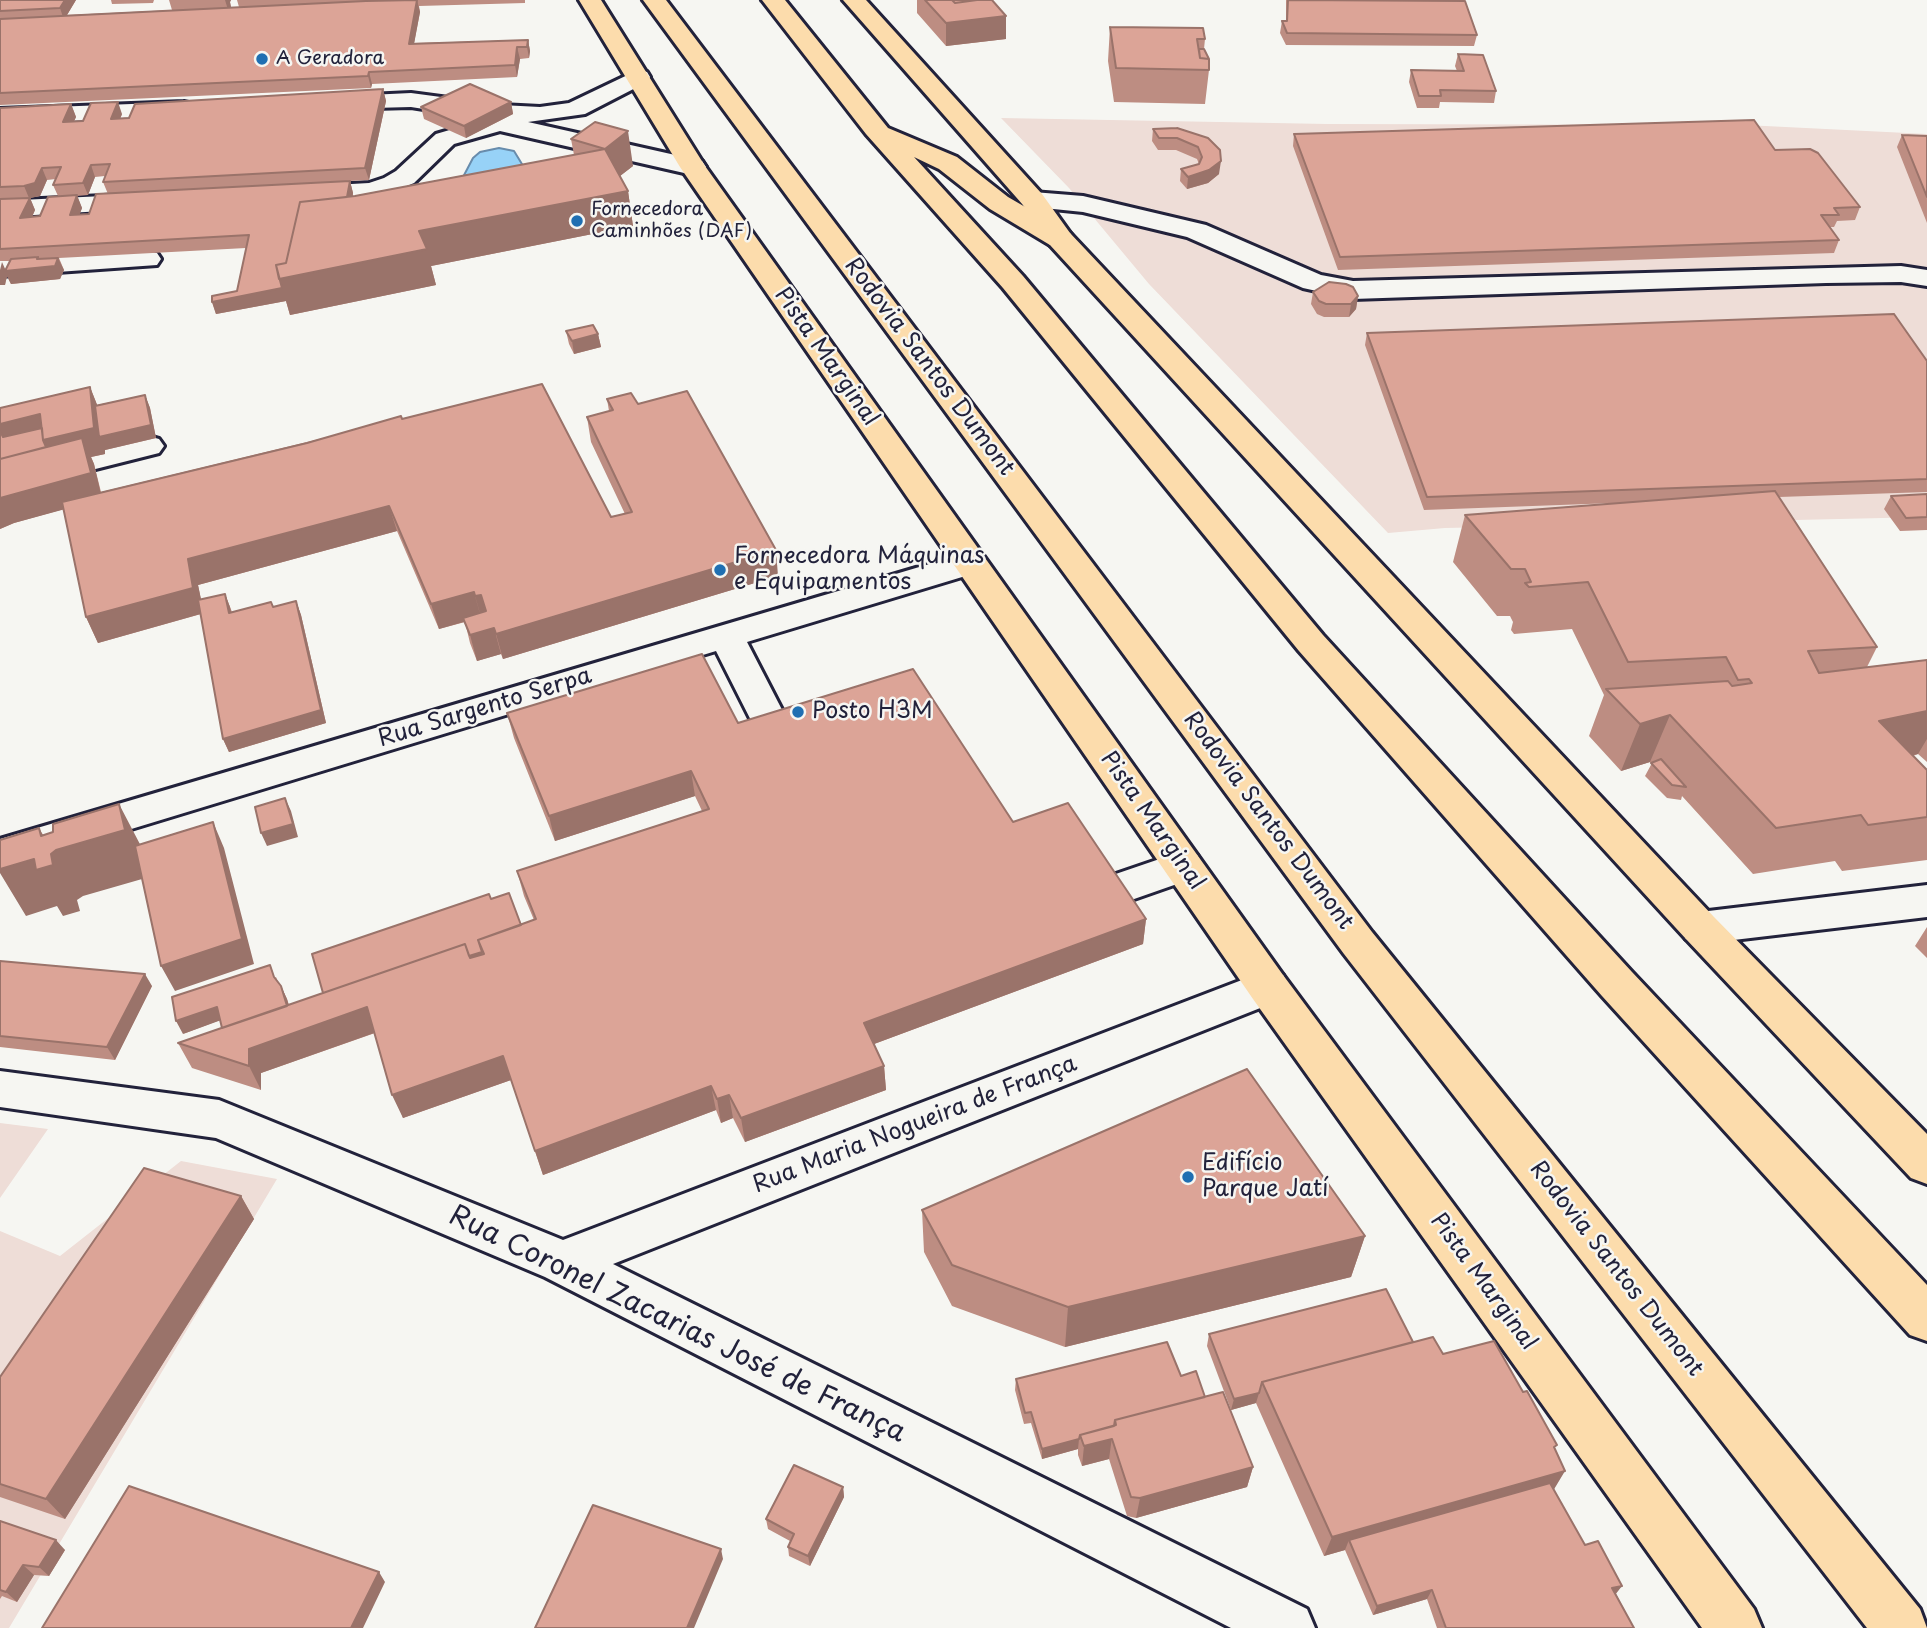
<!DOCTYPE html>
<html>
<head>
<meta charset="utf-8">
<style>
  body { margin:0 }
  canvas { display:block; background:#f6f6f2 }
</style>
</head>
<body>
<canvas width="1927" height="1628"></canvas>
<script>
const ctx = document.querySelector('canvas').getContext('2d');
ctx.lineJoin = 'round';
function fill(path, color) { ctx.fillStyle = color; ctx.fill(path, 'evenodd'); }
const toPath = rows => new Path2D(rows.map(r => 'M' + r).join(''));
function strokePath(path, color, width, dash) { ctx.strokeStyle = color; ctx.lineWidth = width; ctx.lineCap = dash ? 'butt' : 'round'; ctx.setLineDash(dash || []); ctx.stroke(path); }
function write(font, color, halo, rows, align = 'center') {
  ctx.font = font + ' "Playpen Sans",sans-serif'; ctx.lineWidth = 5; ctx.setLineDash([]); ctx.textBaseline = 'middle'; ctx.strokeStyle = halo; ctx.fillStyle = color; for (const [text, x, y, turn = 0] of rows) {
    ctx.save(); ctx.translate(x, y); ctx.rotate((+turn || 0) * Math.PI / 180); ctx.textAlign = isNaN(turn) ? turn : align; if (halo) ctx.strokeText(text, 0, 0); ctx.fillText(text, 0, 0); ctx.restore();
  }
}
fill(toPath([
  [1001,118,1328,124,1745,125,1927,134,1927,517,1445,528,1388,533,1149,284,1069,188],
  [0,1123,48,1129,0,1198],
  [181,1161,277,1179,9,1628,0,1628,0,1231,60,1256]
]), '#eeddd7');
const water = toPath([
  [499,148,514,151,525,169,462,179,473,158,480,152,499,148]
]);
fill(water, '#97d2f7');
strokePath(water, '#688cac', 2);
const minor = toPath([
  [638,70,647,72,650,77,647,82,585,114,528,122,702,161,706,167,702,173,693,175,500,131,454,144,414,183,381,197,299,203,290,201,286,195,290,189,299,187,369,183,384,178,396,171,436,134,487,119,411,107,335,109,326,107,323,102,326,97,411,93,501,105,540,107,569,103,638,70],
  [184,102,193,104,196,109,193,114,0,125,0,109,184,102],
  [1033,192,1083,196,1206,225,1321,275,1353,281,1901,266,1927,270,1927,286,1901,282,1826,283,1353,299,1303,288,1187,237,1083,212,1024,206,1020,200,1024,194,1033,192],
  [145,194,154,196,158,202,154,208,0,217,0,201,145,194],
  [147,251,157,253,161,259,157,265,0,276,0,260,147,251],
  [148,436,159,439,164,446,159,453,0,493,0,473,148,436],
  [970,552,982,555,987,563,982,571,747,642,809,762,803,772,790,776,777,772,716,651,0,869,0,839,970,552],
  [1183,851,1197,855,1203,866,1197,877,1077,919,1063,914,1057,903,1063,892,1183,851],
  [1927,885,1927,917,1700,944,1686,939,1680,928,1686,917,1700,912,1927,885],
  [1268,970,1283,975,1289,987,1283,999,613,1264,1307,1609,1315,1628,1231,1628,545,1277,216,1138,0,1107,0,1071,219,1100,563,1240,1268,970]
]);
const major = toPath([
  [579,0,601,0,705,166,1283,975,1754,1609,1762,1628,1702,1628,1253,999,680,167,579,0],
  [843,0,866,0,1042,194,1070,233,1714,917,1927,1134,1927,1184,1911,1178,1686,939,1050,245,1023,205,843,0]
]);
const highway = toPath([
  [643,0,666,0,1372,932,1920,1609,1927,1628,1867,1628,1344,954,643,0],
  [762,0,785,0,888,128,957,157,1008,197,1070,233,1074,239,1070,245,1050,245,990,209,939,169,914,157,1023,276,1323,635,1632,972,1927,1285,1927,1341,1910,1335,1602,996,1299,651,1003,288,866,134,762,0]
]);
strokePath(minor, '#22223b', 6);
strokePath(major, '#22223b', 6);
strokePath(highway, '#22223b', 6);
fill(minor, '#f6f6f2');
fill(major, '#fcdcac');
fill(highway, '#fcdcac');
fill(toPath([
  [0,0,76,0,67,15,172,10,169,0,231,0,230,2,231,8,239,7,237,0,525,0,525,3,419,6,420,12,414,43,528,40,530,51,529,58,520,59,517,77,372,84,371,88,0,105],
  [111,0,154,0,153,3,112,4],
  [917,0,992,0,1006,39,946,46,917,13],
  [1286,0,1440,0,1477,35,1474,46,1286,45,1280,33,1282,21,1286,21],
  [1110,27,1205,39,1204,49,1209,70,1205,104,1114,102,1108,61],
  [1458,54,1496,91,1494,103,1440,102,1439,108,1417,108,1409,82,1411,70,1457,71,1455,66],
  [383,89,386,101,369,180,350,181,353,193,353,196,574,155,571,139,595,122,633,166,620,176,628,191,633,226,431,266,436,285,290,315,286,301,216,314,212,302,237,291,246,248,59,258,64,270,60,279,11,284,7,276,5,285,6,270,10,261,0,261,0,108,71,104,76,117,74,121,83,121,122,114,120,119],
  [105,176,103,182,108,194,89,214,79,215,82,208,77,196,88,195,95,177],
  [56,179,53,185,58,196,40,216,32,217,35,210,30,198,40,196,47,180],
  [511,102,513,114,466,138,424,119,421,107],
  [1153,129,1208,138,1219,174,1208,183,1187,189,1180,181,1181,169,1199,164,1197,159,1176,150,1158,150,1152,141],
  [1294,134,1775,150,1860,207,1855,220,1837,221,1834,227,1830,227,1839,240,1834,253,1338,270,1293,146],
  [1902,135,1927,136,1927,223,1897,147],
  [1313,292,1358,296,1356,309,1349,317,1324,317,1317,314,1311,304],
  [566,331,598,334,601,347,574,354,569,344],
  [1367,333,1927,361,1927,492,1779,497,1877,647,1867,667,1927,660,1927,762,1918,754,1913,756,1927,770,1927,860,1842,871,1835,861,1753,874,1682,796,1681,800,1667,798,1645,776,1652,763,1650,762,1621,771,1589,736,1604,695,1572,629,1514,634,1511,630,1513,622,1510,616,1497,616,1453,562,1465,515,1614,503,1424,510,1365,345],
  [90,387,97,405,145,395,150,408,156,438,105,450,105,454,91,457,94,464,101,492,402,419,611,517,625,514,591,442,587,417,609,411,607,399,638,404,778,576,503,659,501,654,477,661,470,643,465,622,439,629,397,531,198,585,201,600,225,594,232,612,273,607,296,601,301,615,326,723,229,752,223,739,201,614,98,643,86,617,64,509,14,523,0,529,0,408],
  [1927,494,1927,530,1900,531,1884,509,1891,496],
  [507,713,738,723,1013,822,1146,919,1143,944,874,1044,884,1066,886,1090,745,1142,733,1118,721,1123,716,1110,543,1175,511,1080,403,1118,375,1033,261,1073,261,1090,192,1068,178,1043,222,1028,220,1020,183,1034,276,977,278,982,281,986,287,999,289,1005,323,993,491,899,521,925,534,920,524,896,517,871,702,811,695,796,555,841,514,738],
  [1927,927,1927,958,1915,946],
  [0,961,152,986,115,1060,0,1047],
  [241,1196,254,1219,65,1519,0,1497,0,1377],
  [922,1210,1365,1236,1351,1277,1065,1347,952,1306,924,1252],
  [1209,1334,1413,1342,1443,1354,1555,1449,1554,1490,1585,1545,1616,1594,1634,1628,1437,1628,1427,1599,1373,1615,1345,1550,1324,1556,1256,1403,1231,1410,1207,1346],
  [1181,1376,1205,1397,1253,1467,1247,1487,1136,1518,1127,1516,1109,1459,1082,1466,1078,1455,1078,1449,1042,1459,1031,1423,1024,1424,1015,1390,1016,1379],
  [843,1487,844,1497,810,1566,789,1556,788,1547,790,1541,768,1529,766,1519],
  [0,1521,65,1550,49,1576,34,1575,17,1602,2,1596,0,1599]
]), '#bd8d82');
fill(toPath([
  [65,0,76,0,64,20,60,8],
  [225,0,231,0,230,2,231,7,229,13],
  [417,0,420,12,412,55,409,44],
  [1006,16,1006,39,946,46,946,23],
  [528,40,530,51,529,58,527,47],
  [517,47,520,59,517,77,515,65],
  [369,72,372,84,371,88,368,76],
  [383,89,386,101,369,180,365,168],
  [118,102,122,114,115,131,111,119],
  [511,102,513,114,466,138,464,126],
  [71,104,76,117,68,134,63,122],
  [628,131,633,166,611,183,605,149],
  [1221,161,1219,174,1208,183,1187,189,1188,177],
  [91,165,95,177,88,195,83,183],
  [42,168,47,180,40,196,30,198,35,210,26,230,20,218,29,198,24,186],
  [350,181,353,193,347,232,419,231,628,191,633,226,431,266,436,285,290,315,286,301,216,314,212,302,279,279],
  [77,195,82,208,75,228,70,215],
  [38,257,43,267,58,258,64,270,60,279,11,284,7,276,5,285,0,285,0,270,2,262,6,271,37,259],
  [1358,296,1356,309,1349,317,1351,304],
  [598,334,601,347,574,354,572,341],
  [90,387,100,412,145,395,150,408,156,438,105,450,105,454,91,457,94,464,102,499,14,523,0,529,0,498,9,450,0,431,0,422],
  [389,506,397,531,198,585,204,613,98,643,86,617,188,559],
  [776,550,778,576,503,659,496,634],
  [474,592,481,617,439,629,431,604],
  [225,594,230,607,234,626,229,613],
  [481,595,488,620,482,621,475,596],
  [296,601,301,615,326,723,229,752,223,739],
  [494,628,501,654,477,661,470,635],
  [1927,711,1927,739,1918,754,1854,768,1879,721],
  [1670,715,1650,762,1621,771,1640,724],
  [691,771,695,796,555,841,549,816],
  [285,798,291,811,298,837,267,846,261,833],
  [119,804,143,850,149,877,83,896,77,900,80,911,63,916,57,906,26,916,0,873,0,869,41,836,39,828,53,852],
  [213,822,224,848,254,964,175,991,161,966],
  [1146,919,1143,944,866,1047,864,1023],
  [482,952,486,964,327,1006],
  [145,974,152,986,115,1060,107,1047],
  [281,986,287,999,296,1031,226,1041],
  [217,1007,224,1019,183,1034,176,1021],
  [367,1007,377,1032,261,1073,261,1090,249,1066,249,1049],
  [503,1056,511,1080,403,1118,392,1095],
  [884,1066,886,1090,745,1142,741,1118],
  [711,1086,716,1110,543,1175,535,1151],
  [729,1095,733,1118,721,1123,717,1099],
  [241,1196,254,1219,65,1519,46,1499],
  [1365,1236,1351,1277,1065,1347,1068,1307],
  [1259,1393,1256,1403,1231,1410,1234,1399],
  [1113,1430,1109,1459,1082,1466,1084,1446],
  [1079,1439,1078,1449,1042,1459,1042,1449],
  [1253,1467,1247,1487,1136,1518,1140,1498],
  [1565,1471,1553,1491,1349,1540,1345,1550,1324,1556,1332,1537],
  [843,1487,844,1497,810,1566,808,1556],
  [56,1540,65,1550,49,1576,39,1567],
  [721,1549,723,1559,694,1628,687,1628],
  [23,1565,34,1575,17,1602,6,1592],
  [379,1572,385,1582,363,1628,351,1628],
  [1622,1586,1615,1595,1612,1588],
  [1432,1590,1427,1599,1373,1615,1377,1606]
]), '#9a736a');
const building = toPath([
  [0,0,65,0,60,8,0,11,0,0],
  [417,0,409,44,528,40,527,47,517,47,515,65,369,72,368,76,0,93,0,19,366,1,417,0],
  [925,0,952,0,955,3,977,0,992,0,1006,16,946,23,925,0],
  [952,0,977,0,955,3,952,0],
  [1288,0,1465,1,1477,35,1287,33,1282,21,1287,21,1288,0],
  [1110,27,1203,28,1205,39,1197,39,1200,58,1209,59,1209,70,1116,68,1110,27],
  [1199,49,1204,49,1209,59,1200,58,1199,49],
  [1458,54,1483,55,1496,91,1440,90,1441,96,1419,96,1411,70,1464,71,1458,54],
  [470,84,511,102,464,126,421,107,470,84],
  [383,89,365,168,103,182,110,164,91,165,83,183,53,185,61,167,42,168,35,183,24,186,0,187,0,108,71,104,63,122,83,121,91,103,118,102,111,119,129,118,135,104,383,89],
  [1754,120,1775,150,1810,149,1818,153,1860,207,1834,208,1839,215,1821,215,1839,240,1340,257,1294,134,1754,120],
  [595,122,628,131,605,149,571,139,595,122],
  [1177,128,1208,138,1220,150,1221,161,1209,170,1188,177,1181,169,1199,164,1202,157,1198,147,1177,138,1159,138,1153,129,1177,128],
  [1902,135,1927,136,1927,197,1902,135],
  [605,149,628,191,419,231,427,249,279,279,276,265,286,263,300,202,355,196,605,149],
  [350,181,347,197,300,202,286,263,276,265,282,288,212,302,212,296,237,291,249,235,0,249,0,199,30,198,20,218,40,216,48,197,77,195,70,215,89,214,96,194,350,181],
  [38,257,37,259,58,258,55,266,5,271,11,259,38,257],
  [1329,282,1346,284,1353,287,1358,296,1351,304,1326,304,1319,301,1313,292,1329,282],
  [1894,314,1927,361,1927,479,1427,497,1367,333,1894,314],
  [593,325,598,334,572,341,566,331,593,325],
  [542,384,611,517,632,512,587,417,613,410,607,399,631,393,638,404,687,391,776,550,496,634,494,628,470,635,463,618,486,611,481,595,475,596,474,592,431,604,389,506,188,559,193,588,86,617,62,502,307,443,401,416,402,419,542,384],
  [90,387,94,428,43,440,40,414,0,424,0,408,90,387],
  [145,395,151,425,99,437,95,406,145,395],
  [42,428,43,440,46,447,0,459,0,431,3,437,42,428],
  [82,438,91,473,0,498,0,459,82,438],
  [1775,491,1877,647,1808,651,1819,673,1927,660,1927,711,1879,721,1927,770,1927,817,1868,825,1861,815,1776,828,1670,715,1640,724,1606,689,1728,681,1732,686,1752,683,1749,679,1738,680,1726,657,1628,662,1588,582,1529,587,1525,583,1531,582,1525,569,1511,569,1465,515,1775,491],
  [1927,494,1927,517,1906,518,1891,496,1927,494],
  [225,594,229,613,271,602,273,607,296,601,321,710,223,739,198,600,225,594],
  [702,654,738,723,913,669,1013,822,1068,803,1146,919,864,1023,884,1066,741,1118,729,1095,717,1099,711,1086,535,1151,503,1056,392,1095,367,1007,249,1049,249,1066,178,1043,465,944,470,958,484,954,478,940,536,919,517,871,709,809,691,771,549,816,507,713,702,654],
  [1661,759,1686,787,1672,785,1651,763,1661,759],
  [285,798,293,824,261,833,255,807,285,798],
  [119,804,125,830,56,850,51,854,53,865,36,870,34,859,0,869,0,840,39,828,41,836,53,832,53,824,119,804],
  [213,822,242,939,161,966,135,846,213,822],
  [509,893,521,925,478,940,482,952,469,956,465,944,323,993,312,954,489,894,491,899,509,893],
  [0,961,145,974,107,1047,0,1036,0,961],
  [270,965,274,977,281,986,287,1006,222,1028,217,1007,176,1021,172,997,270,965],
  [1247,1069,1365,1236,1068,1307,952,1265,922,1210,1247,1069],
  [144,1168,241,1196,46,1499,0,1484,0,1377,144,1168],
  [1386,1289,1413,1342,1262,1382,1259,1393,1234,1399,1209,1334,1386,1289],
  [1433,1337,1443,1354,1494,1341,1523,1392,1527,1391,1557,1445,1554,1447,1565,1471,1332,1537,1262,1382,1433,1337],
  [1167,1342,1181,1376,1196,1371,1205,1397,1115,1420,1114,1426,1080,1435,1079,1439,1042,1449,1031,1412,1025,1413,1016,1379,1167,1342],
  [1223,1392,1253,1467,1140,1498,1131,1497,1112,1439,1084,1446,1080,1435,1116,1425,1115,1420,1223,1392],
  [794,1465,843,1487,808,1556,788,1547,794,1534,766,1519,794,1465],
  [1550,1483,1585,1545,1598,1541,1622,1586,1612,1588,1634,1628,1446,1628,1432,1590,1377,1606,1349,1540,1550,1483],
  [129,1486,379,1572,351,1628,42,1628,129,1486],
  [593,1505,721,1549,687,1628,535,1628,593,1505],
  [0,1521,56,1540,39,1567,23,1565,6,1592,0,1590,0,1521]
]);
fill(building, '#dca497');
strokePath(building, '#9a736a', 2);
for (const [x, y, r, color] of [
  [262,59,7,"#1f6fb2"],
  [577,221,7,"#1f6fb2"],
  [720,570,7,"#1f6fb2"],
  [798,712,7,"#1f6fb2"],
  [1188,1177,7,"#1f6fb2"]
]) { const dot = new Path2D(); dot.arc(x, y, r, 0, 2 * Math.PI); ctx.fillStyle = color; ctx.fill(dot); strokePath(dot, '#f6f6f2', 2.5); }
write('19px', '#22223b', '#f6f6f2', [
  ["A Geradora",276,59],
  ["Fornecedora",591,210],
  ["Caminhões (DAF)",591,232]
], 'left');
write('23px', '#22223b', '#f6f6f2', [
  ["Pista Marginal",826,357,55],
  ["Rodovia Santos Dumont",929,367,53],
  ["Rua Sargento Serpa",485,708,-17],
  ["Pista Marginal",1152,821,55],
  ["Rodovia Santos Dumont",1268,821,53],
  ["Rua Maria Nogueira de França",915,1125,-21],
  ["Rodovia Santos Dumont",1616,1269,52],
  ["Pista Marginal",1483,1282,54]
]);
write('23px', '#22223b', '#f6f6f2', [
  ["Fornecedora Máquinas",734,557],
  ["e Equipamentos",734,583],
  ["Posto H3M",812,712],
  ["Edifício",1202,1164],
  ["Parque Jatí",1202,1190]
], 'left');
write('28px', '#22223b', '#f6f6f2', [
  ["Rua Coronel Zacarias José de França",677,1325,26]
]);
</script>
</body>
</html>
